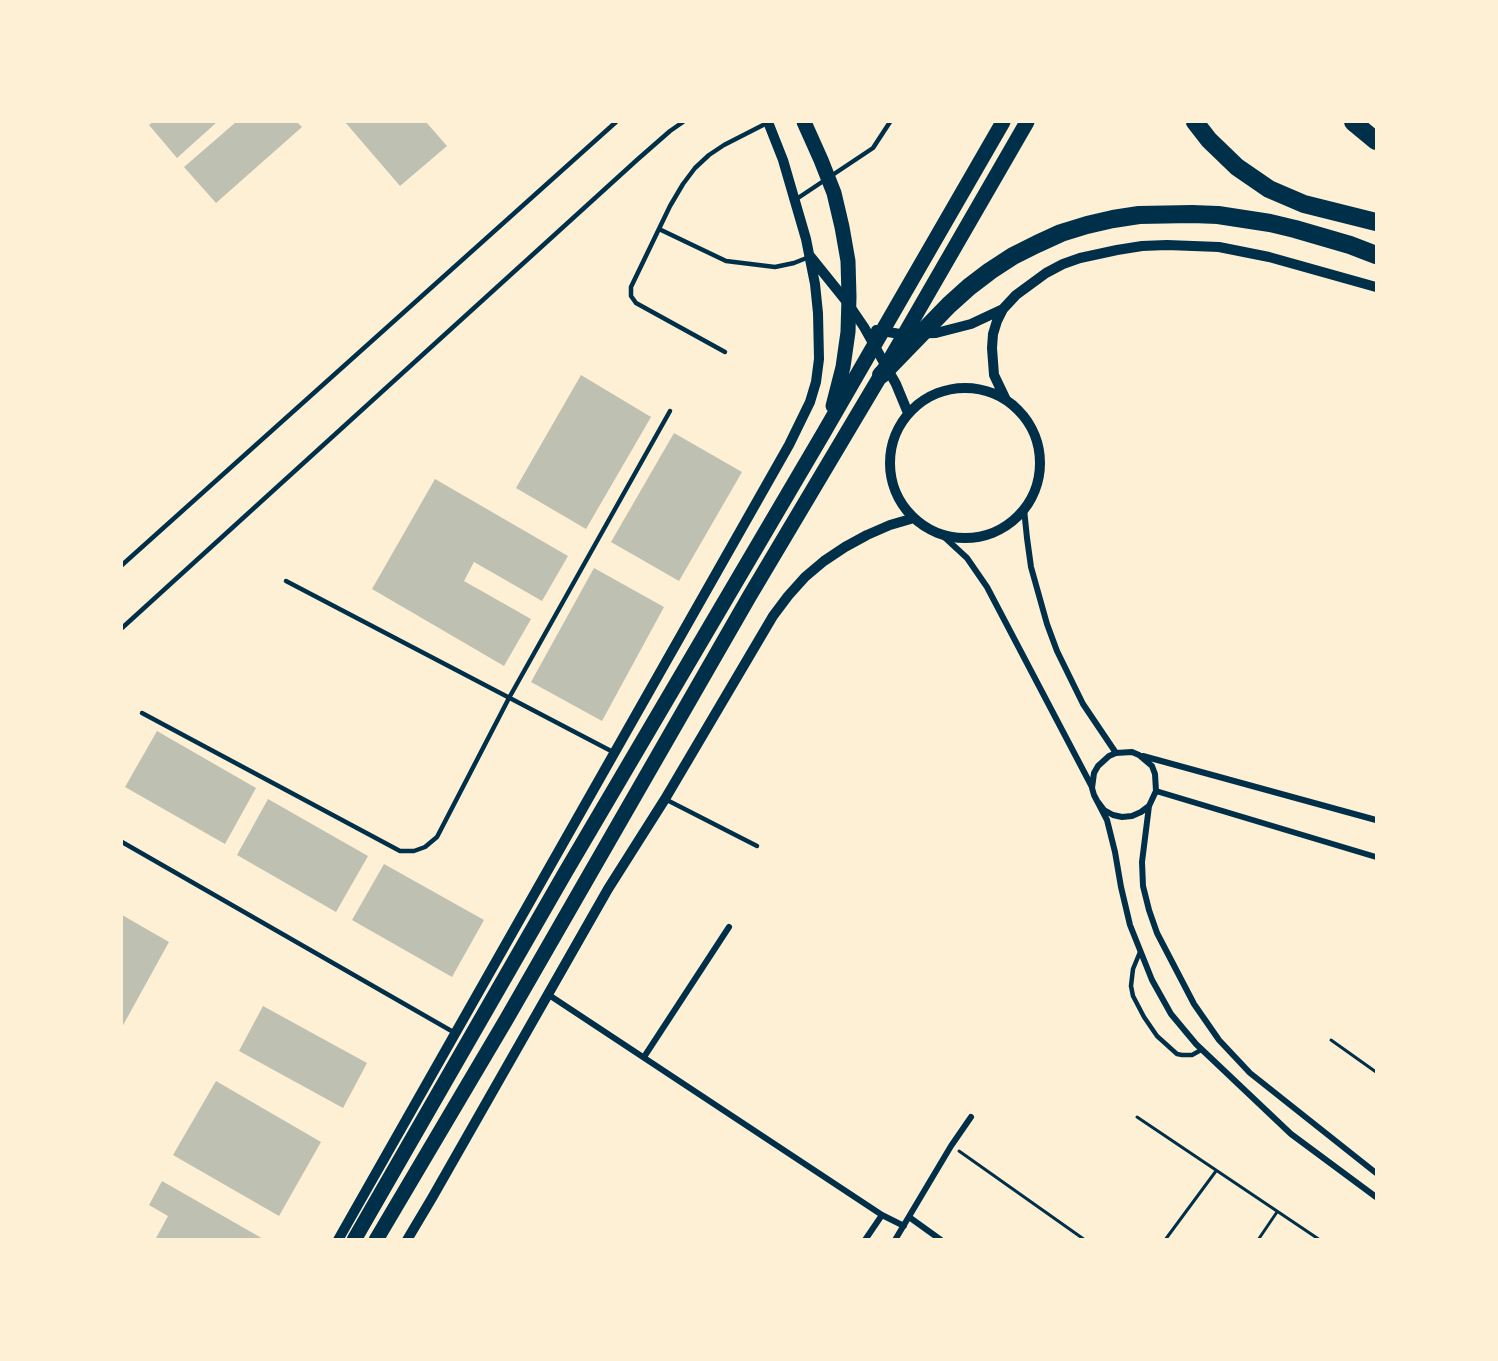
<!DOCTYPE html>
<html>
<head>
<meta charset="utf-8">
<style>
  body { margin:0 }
  #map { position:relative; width:1498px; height:1361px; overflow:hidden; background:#fdf0d5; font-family:Barlow,sans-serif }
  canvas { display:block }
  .frame { position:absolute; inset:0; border:123px solid #fdf0d5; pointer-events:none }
</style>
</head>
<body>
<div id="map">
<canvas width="1498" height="1361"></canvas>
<div class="frame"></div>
</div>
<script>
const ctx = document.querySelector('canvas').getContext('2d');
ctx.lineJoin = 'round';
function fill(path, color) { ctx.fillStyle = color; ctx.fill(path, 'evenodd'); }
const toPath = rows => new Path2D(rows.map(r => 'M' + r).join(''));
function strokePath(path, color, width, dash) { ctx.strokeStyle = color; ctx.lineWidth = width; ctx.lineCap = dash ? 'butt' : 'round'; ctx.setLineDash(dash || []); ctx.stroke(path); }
fill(toPath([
  [153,122,217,122,177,158,149,125],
  [236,122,297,122,302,127,216,203,184,167],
  [345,122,426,122,447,146,400,186],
  [581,375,651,417,586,529,516,488],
  [674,433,742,472,679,581,611,542],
  [435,479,568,556,542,601,474,562,464,581,531,619,504,666,372,589],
  [594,568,664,607,602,721,531,682],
  [157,731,256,788,225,844,125,787],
  [268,799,368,856,336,912,237,855],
  [384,864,484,920,452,977,352,920],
  [122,915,169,942,122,1027],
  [263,1006,367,1063,343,1108,239,1051],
  [216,1081,321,1142,279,1216,173,1155],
  [162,1181,265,1240,155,1240,168,1216,149,1205]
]), '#bec0b2');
strokePath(toPath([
  [1331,1040,1376,1072],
  [1137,1117,1320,1240],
  [959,1151,1085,1240],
  [1165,1240,1216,1171],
  [1258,1240,1277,1212]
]), '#003049', 3);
strokePath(toPath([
  [795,200,873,148,890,122],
  [659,229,726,261,775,267,794,263,809,257],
  [725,352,636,303,631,296,631,287,670,206,683,184,695,168,709,155,724,145,769,122],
  [122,565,616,122],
  [286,581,613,752],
  [122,628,638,159,670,131,683,122],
  [142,713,400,851,414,851,425,847,437,837,509,698,670,411],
  [665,799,757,846],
  [122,842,455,1033],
  [1140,952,1133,969,1131,986,1133,996,1144,1017,1157,1036,1177,1054,1182,1055,1192,1055,1201,1050]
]), '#003049', 4.5);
strokePath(toPath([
  [1024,509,1027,538,1031,567,1047,624,1057,651,1083,704,1116,753],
  [941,534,967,558,987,587,1092,787],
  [1143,756,1376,820],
  [1156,791,1376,857],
  [1098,802,1104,810,1113,815,1122,817,1132,816,1141,812,1149,806,1156,791,1155,774,1152,766,1139,755,1132,752,1116,753,1109,756,1098,766,1094,773,1092,788,1094,795,1107,820,1115,852,1121,887,1130,925,1152,980,1171,1014,1196,1044,1291,1134,1376,1197],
  [1149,806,1142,862,1143,886,1149,910,1157,933,1194,1004,1219,1040,1250,1073,1376,1173],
  [549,995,882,1215,904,1226],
  [644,1057,729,927],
  [909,1217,941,1240],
  [865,1240,882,1215],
  [895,1240,951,1146,971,1117]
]), '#003049', 6);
strokePath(toPath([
  [810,256,847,302,864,327,896,384,908,413],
  [876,330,900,334,936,333,971,324,1003,309],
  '890 463a75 75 0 1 1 150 0a75 75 0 1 1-150 0Z',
  [1006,400,994,375,992,348,993,334,997,321,1003,309,1016,295,1046,273,1063,264,1080,258,1117,250,1142,246,1167,245,1219,247,1269,257,1376,287],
  [338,1240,789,445,810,402,816,382,819,359,818,313,815,284,806,239,783,160,768,122],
  [407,1240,432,1198,608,889,665,799,773,616,788,596,805,577,824,561,845,547,867,535,890,525,914,518]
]), '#003049', 10);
strokePath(toPath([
  [804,122,821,160,834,193,842,227,848,261,849,297,848,332,843,367,833,406],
  [354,1240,565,873,823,434,1003,122],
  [376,1240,506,1020,749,597,881,375,1027,122]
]), '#003049', 15);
strokePath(toPath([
  [1195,122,1209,140,1237,167,1269,189,1304,204,1376,222],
  [1353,122,1376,141],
  [881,375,949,305,969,287,990,271,1013,256,1037,244,1061,233,1087,225,1113,219,1139,215,1192,214,1218,215,1270,223,1295,229,1350,245,1376,255]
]), '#003049', 18);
</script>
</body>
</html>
